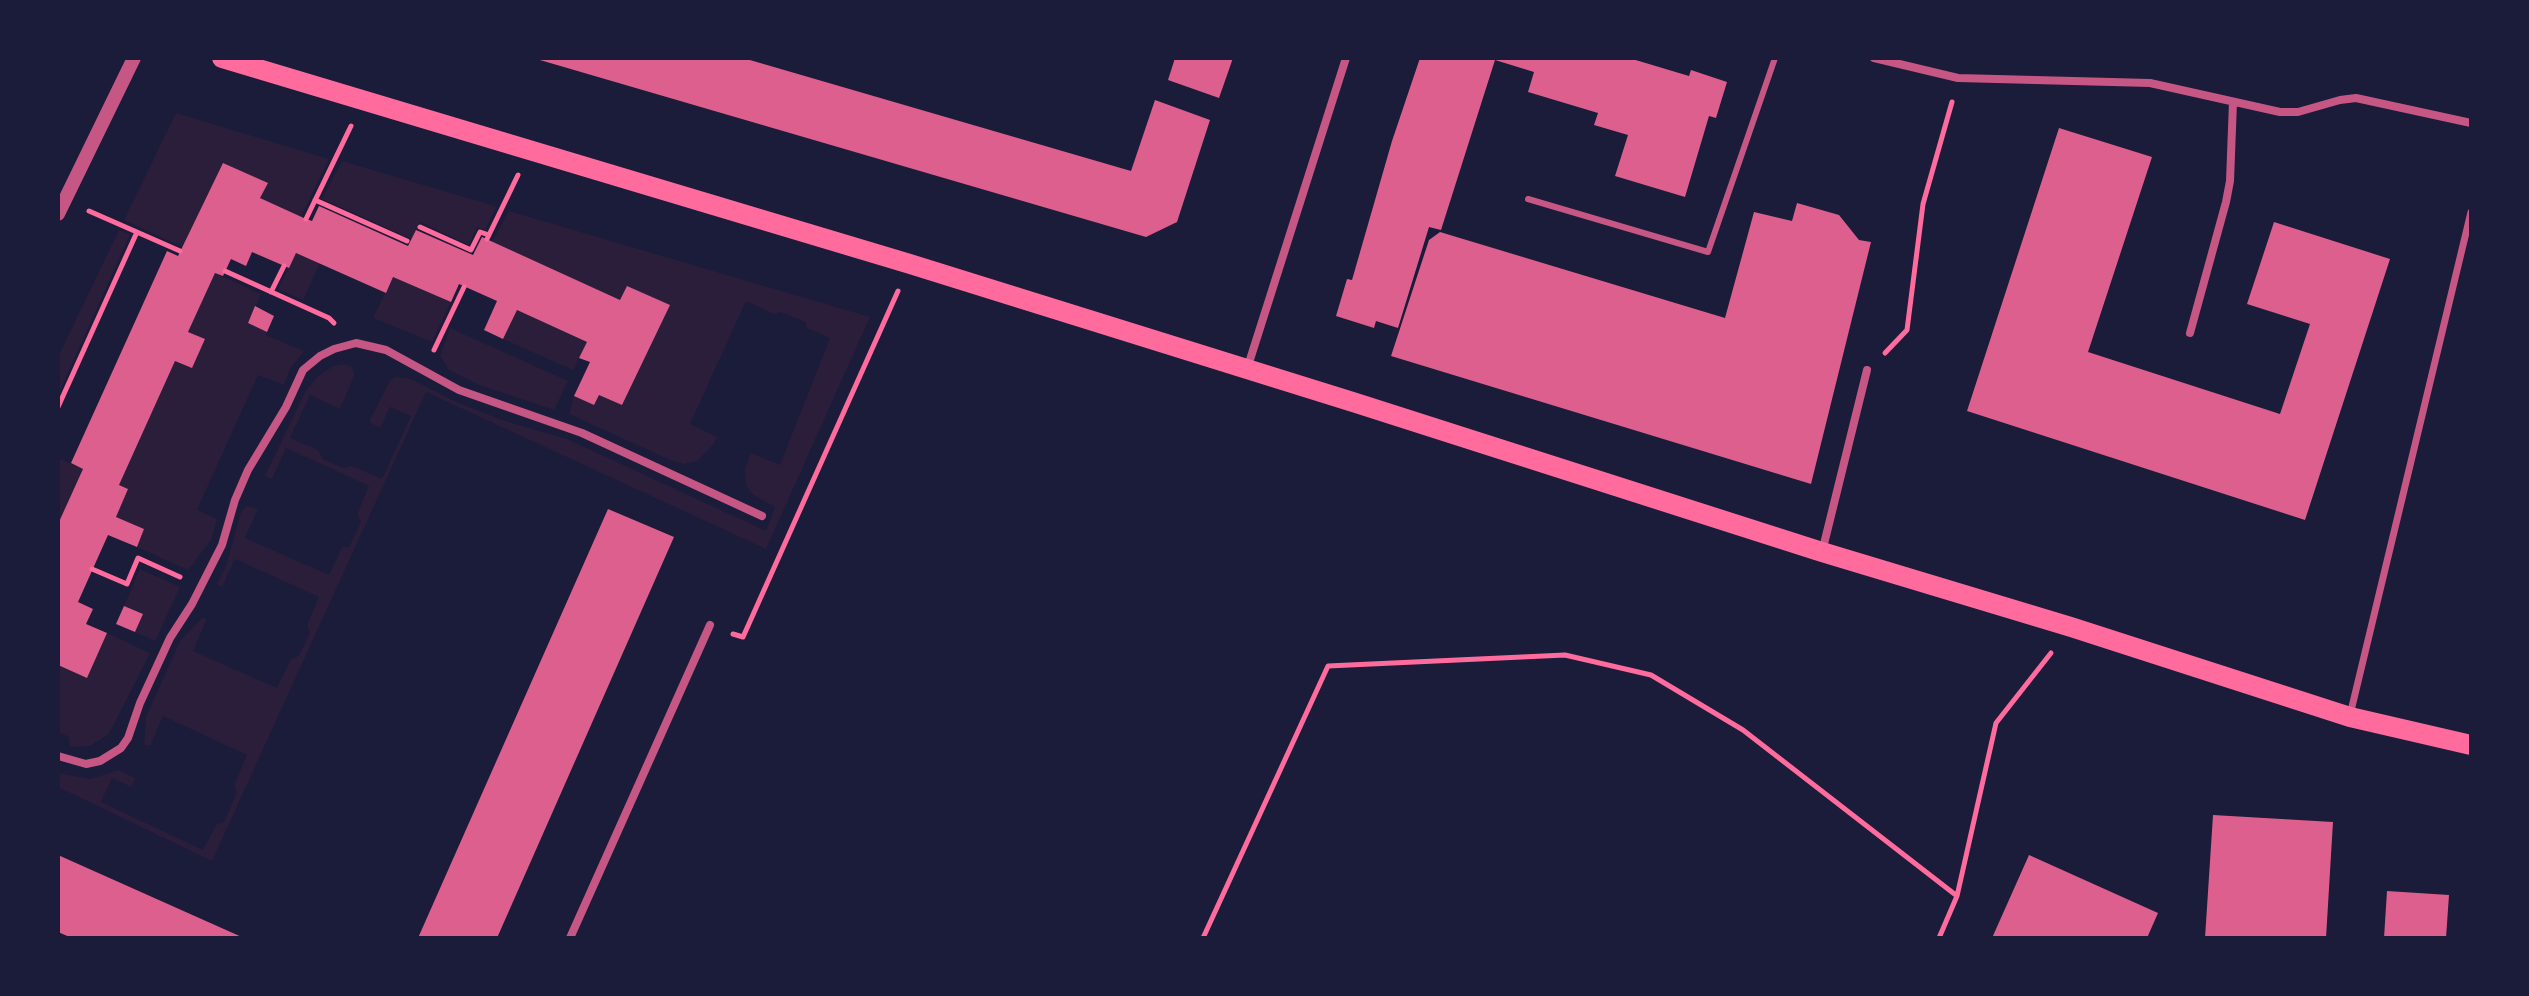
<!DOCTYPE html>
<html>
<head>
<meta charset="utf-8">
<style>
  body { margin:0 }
  #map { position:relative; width:2529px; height:996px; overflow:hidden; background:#1b1b3a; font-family:"Work Sans",sans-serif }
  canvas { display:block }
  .frame { position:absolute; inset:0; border:60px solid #1b1b3a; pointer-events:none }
</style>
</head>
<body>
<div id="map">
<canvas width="2529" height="996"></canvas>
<div class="frame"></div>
</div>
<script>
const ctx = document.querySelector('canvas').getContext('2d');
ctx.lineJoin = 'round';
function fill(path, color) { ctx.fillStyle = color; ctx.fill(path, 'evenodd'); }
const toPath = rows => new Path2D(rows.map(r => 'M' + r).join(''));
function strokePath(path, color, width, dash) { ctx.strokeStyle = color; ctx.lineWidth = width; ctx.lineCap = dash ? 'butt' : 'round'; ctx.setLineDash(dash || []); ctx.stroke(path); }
fill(toPath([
  [176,113,329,159,301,217,260,198,267,183,223,163,182,247,124,220],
  [342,161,495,206,496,208,485,230,477,227,469,245,420,222,412,239,322,199],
  [509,211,870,317,766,549,426,392,212,861,58,787,58,773,91,779,118,770,135,778,131,787,112,778,101,802,203,850,216,825,224,822,237,792,234,785,247,755,163,716,150,746,144,745,146,717,180,641,202,618,207,619,193,651,277,688,291,659,299,656,310,632,307,625,319,597,235,559,222,587,217,584,226,566,241,512,246,506,258,509,245,538,329,575,342,547,349,547,361,522,357,514,369,486,286,448,272,479,265,476,305,392,317,377,333,366,345,364,351,366,355,374,340,409,310,395,290,438,318,450,323,459,343,468,352,466,382,479,411,416,390,407,380,428,369,422,390,380,396,377,411,379,456,402,502,420,567,439,766,531,775,507,752,494,746,485,745,469,751,453,780,465,830,338,807,328,805,322,781,312,774,314,746,301,690,424,717,437,713,445,697,461,684,464,670,460,569,414,574,396,594,405,599,395,620,300,492,242],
  [119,230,130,235,58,395,58,357],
  [296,253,320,263,303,300,278,289],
  [215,273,261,294,248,323,267,332,266,335,304,351,290,369,284,385,258,375,197,510,217,519,211,540,188,570,137,547,144,529,116,517,128,489,119,485,175,361,204,339,188,332],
  [393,277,451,302,432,342,373,318],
  [517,310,587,342,573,370,503,339],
  [450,328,568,381,554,410,479,385,449,370,440,356],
  [58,458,83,469,58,524],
  [140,569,180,587,155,641,135,632,143,614,124,606],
  [107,633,150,653,109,734,90,746,70,747,69,737,58,732,58,665,87,678]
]), '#2a1e3b');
fill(toPath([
  [533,58,743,58,1131,171,1155,100,1210,120,1177,222,1146,237],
  [1175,58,1233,58,1219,98,1168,80],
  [1420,58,1629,58,1689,76,1691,70,1727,82,1716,118,1709,116,1685,197,1615,176,1628,135,1594,125,1598,113,1528,92,1534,72,1495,60,1441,230,1429,227,1398,328,1376,321,1374,328,1336,316,1347,279,1352,280,1392,141],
  [2059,128,2152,157,2088,352,2280,414,2310,324,2247,304,2274,222,2390,259,2305,520,1967,411],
  [223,163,268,183,260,198,306,219,312,221,319,206,408,246,416,230,473,255,482,237,620,300,627,286,670,305,622,405,599,395,594,405,574,396,590,362,579,358,587,342,517,310,503,339,484,330,497,301,459,284,451,302,393,277,386,293,296,253,289,268,252,252,246,266,231,259,223,276,215,273,188,332,205,339,192,368,175,361,119,485,128,489,116,517,144,529,137,547,108,535,78,602,93,609,86,624,107,633,87,678,58,665,58,524,83,469,71,463,167,251,178,256],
  [1797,203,1839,215,1859,240,1871,242,1811,484,1391,356,1429,240,1440,232,1725,318,1754,212,1792,221],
  [255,306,274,316,267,332,248,323],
  [608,509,674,537,497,938,418,938],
  [124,606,143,614,135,632,116,624],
  [2213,815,2333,822,2326,938,2205,938],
  [58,855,244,938,72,938,58,932],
  [2029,855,2158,913,2147,938,1992,938],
  [2387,891,2449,895,2446,938,2384,938]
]), '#dd5f8e');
strokePath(toPath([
  [315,200,407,241],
  [89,211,180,251],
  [306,219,351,126],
  [420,227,471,250,480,232,489,235],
  [487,239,518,175],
  [225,271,329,318,334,323],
  [271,292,284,266],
  [434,350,464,287],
  [1885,353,1907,330,1923,204,1952,102],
  [58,407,137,232],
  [92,569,127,584,138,558,180,577],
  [733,634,743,637,898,291],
  [1203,938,1328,666,1565,655,1651,675,1743,730,1957,896],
  [1939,938,1957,896,1996,723,2051,653]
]), '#ff6b9d', 5);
strokePath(toPath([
  [1528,199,1708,252,1775,58]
]), '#c65784', 6);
strokePath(toPath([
  [2350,715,2471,212]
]), '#c65784', 7);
strokePath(toPath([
  [1874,58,1958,78,2150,83,2280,112,2298,112,2340,100,2356,98,2471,123],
  [2190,333,2226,202,2230,181,2233,102],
  [1247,369,1346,58],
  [1822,552,1867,370],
  [58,756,86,764,100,761,121,748,128,738,140,703,170,638,192,604,222,545,235,500,248,470,286,407,303,370,320,356,334,349,356,343,386,350,459,390,582,433,762,516],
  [570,938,710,625]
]), '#c65784', 8);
strokePath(toPath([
  [58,214,134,58]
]), '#c65784', 14);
strokePath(toPath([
  [222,58,910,264,1356,403,1822,552,2071,627,2350,717,2471,745]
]), '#ff6b9d', 20);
</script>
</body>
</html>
